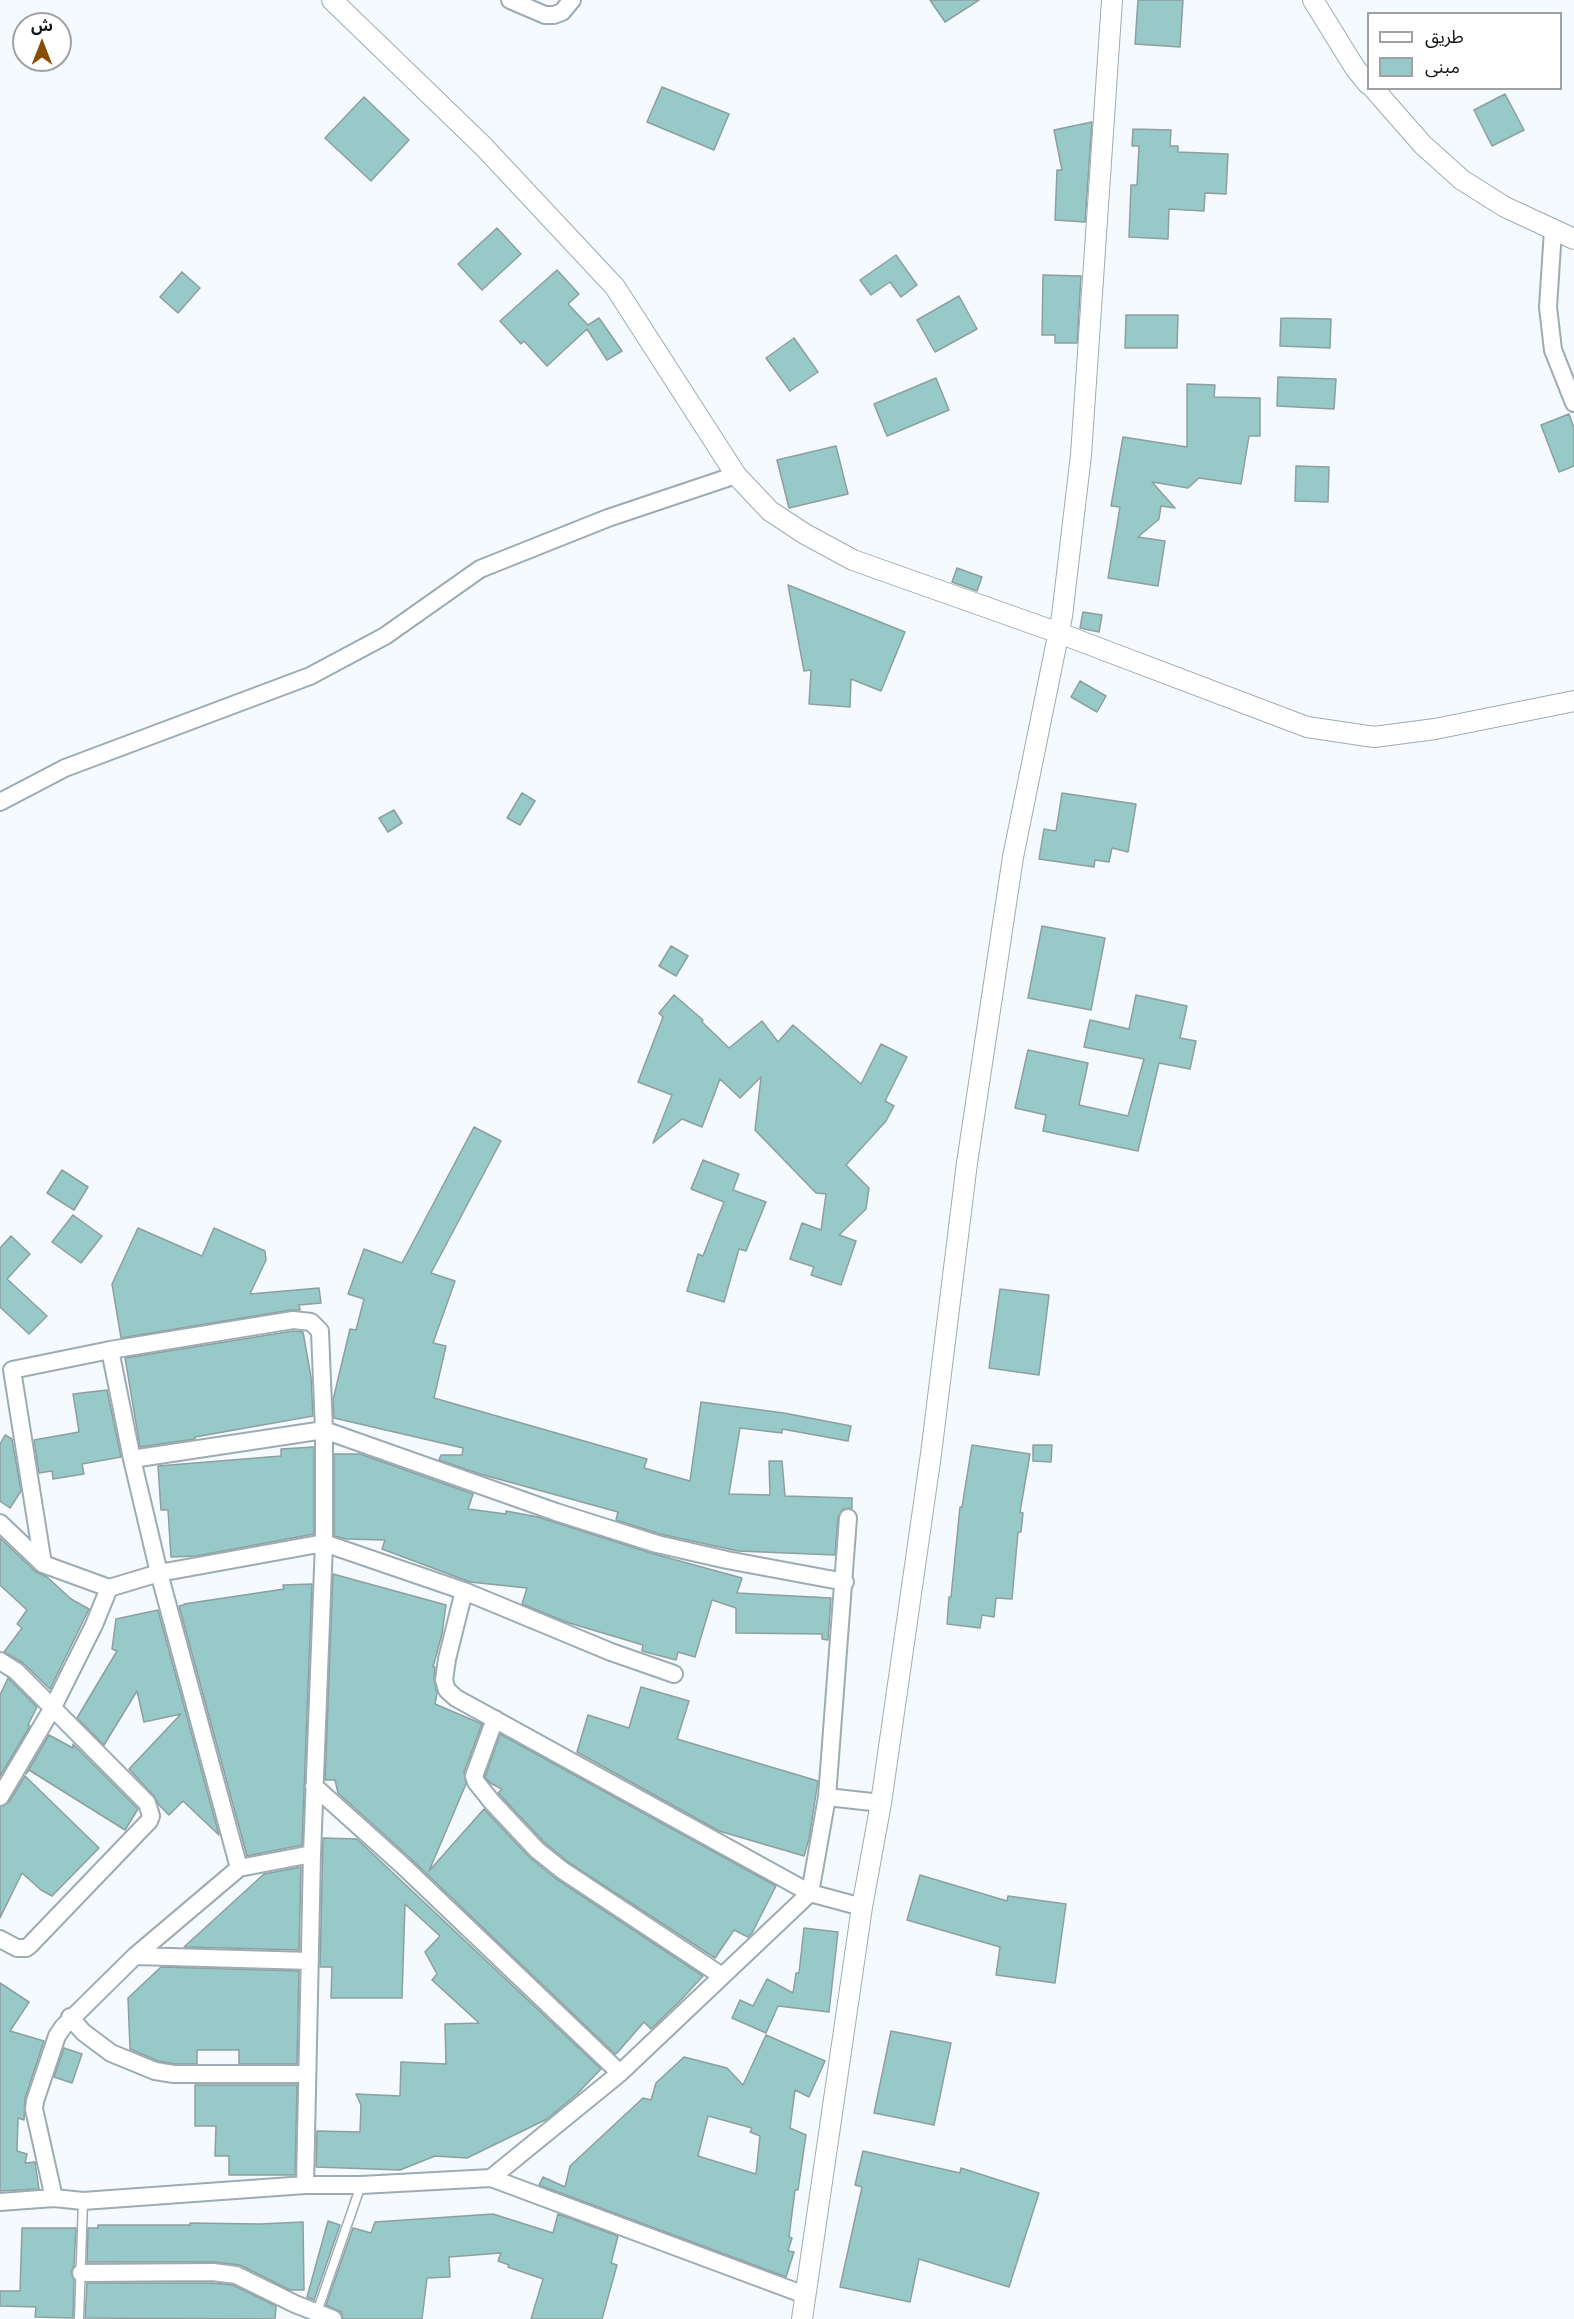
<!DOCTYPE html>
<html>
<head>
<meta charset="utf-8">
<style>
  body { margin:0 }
  #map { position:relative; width:1574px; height:2319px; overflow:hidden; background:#f4fafd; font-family:Bitter,"Noto Sans Arabic",serif }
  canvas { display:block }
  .legend { position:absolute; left:1367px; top:12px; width:195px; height:78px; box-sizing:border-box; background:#fff; border:2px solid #9fa1a2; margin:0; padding:8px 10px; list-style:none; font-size:18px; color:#0f1417 }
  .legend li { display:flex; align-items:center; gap:12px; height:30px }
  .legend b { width:30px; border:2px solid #9fa1a2 }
  .north { position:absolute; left:12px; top:12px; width:60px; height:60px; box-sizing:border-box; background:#fff; border:2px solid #9fa1a2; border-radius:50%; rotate:0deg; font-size:16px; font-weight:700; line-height:24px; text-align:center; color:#0f1417 }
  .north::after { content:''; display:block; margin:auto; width:21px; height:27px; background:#884d06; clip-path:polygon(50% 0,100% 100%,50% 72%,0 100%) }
</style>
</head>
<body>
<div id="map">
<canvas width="1574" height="2319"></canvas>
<ul class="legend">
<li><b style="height:8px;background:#fff"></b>طريق</li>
<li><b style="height:16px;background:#97c9c9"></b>مبنى</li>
</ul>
<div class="north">ش</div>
</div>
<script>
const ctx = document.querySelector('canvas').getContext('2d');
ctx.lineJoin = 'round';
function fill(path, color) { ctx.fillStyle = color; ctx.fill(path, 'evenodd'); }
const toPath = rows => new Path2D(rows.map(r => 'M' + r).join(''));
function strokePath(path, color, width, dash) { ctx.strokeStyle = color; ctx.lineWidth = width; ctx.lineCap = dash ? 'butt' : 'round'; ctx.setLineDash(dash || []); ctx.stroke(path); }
const building = toPath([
  [930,0,979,0,945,22,930,0],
  [1138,0,1183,0,1180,47,1135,44,1138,0],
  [662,87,729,114,714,150,647,122,662,87],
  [1505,94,1524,130,1492,146,1474,110,1505,94],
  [364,97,409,140,371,181,325,138,364,97],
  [1092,122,1085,222,1055,220,1057,170,1062,170,1054,130,1092,122],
  [1133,129,1171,130,1170,146,1178,146,1178,152,1228,154,1226,194,1205,193,1204,211,1169,209,1168,239,1129,237,1131,185,1137,185,1139,146,1132,146,1133,129],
  [497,228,521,254,482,290,458,264,497,228],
  [896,255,917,285,901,297,890,282,871,295,860,280,896,255],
  [557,270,579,294,568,304,588,325,599,318,622,351,607,360,587,329,547,366,524,341,521,344,500,321,557,270],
  [182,272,200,288,178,313,160,297,182,272],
  [1043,275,1081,276,1077,343,1055,343,1055,335,1042,335,1043,275],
  [959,296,977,329,935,352,917,320,959,296],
  [1126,315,1178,315,1177,348,1125,348,1126,315],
  [1281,318,1331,319,1330,348,1280,346,1281,318],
  [794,338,818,372,790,391,766,358,794,338],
  [1278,377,1336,379,1334,409,1277,406,1278,377],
  [936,378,949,410,887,436,874,404,936,378],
  [1187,384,1215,385,1214,397,1260,398,1260,436,1249,436,1241,484,1199,478,1188,488,1152,482,1175,508,1161,506,1159,519,1138,537,1165,541,1158,586,1108,578,1120,507,1111,506,1123,437,1187,447,1187,384],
  [1569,414,1574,428,1574,466,1559,472,1541,425,1569,414],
  [836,446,848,494,789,508,777,460,836,446],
  [1296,466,1329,467,1328,502,1295,501,1296,466],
  [957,568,982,577,977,591,952,582,957,568],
  [788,585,905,632,881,691,851,679,850,707,809,704,811,670,804,671,788,585],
  [1083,612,1102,615,1099,632,1080,628,1083,612],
  [1080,681,1106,696,1097,712,1071,697,1080,681],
  [522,793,535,801,520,825,507,818,522,793],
  [1062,793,1136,804,1128,852,1112,848,1109,862,1095,860,1094,867,1039,859,1044,829,1056,831,1062,793],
  [394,810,402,823,388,832,379,818,394,810],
  [1042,926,1105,938,1091,1010,1028,998,1042,926],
  [671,946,688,956,676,976,659,966,671,946],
  [674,995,703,1020,702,1022,729,1048,762,1021,778,1042,793,1025,861,1084,881,1044,907,1057,885,1101,894,1106,886,1121,846,1165,869,1188,866,1209,839,1235,856,1241,841,1285,811,1275,814,1267,790,1259,802,1223,821,1230,826,1194,816,1193,755,1130,761,1077,740,1098,720,1079,702,1127,682,1119,653,1143,672,1095,638,1082,663,1017,659,1013,674,995],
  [1136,995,1187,1006,1180,1038,1196,1041,1190,1069,1159,1063,1138,1151,1043,1131,1046,1115,1015,1108,1028,1050,1088,1063,1079,1105,1128,1116,1144,1059,1084,1047,1090,1020,1129,1029,1136,995],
  [474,1127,501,1141,431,1273,455,1281,433,1343,446,1346,434,1398,647,1459,644,1468,690,1481,701,1402,784,1413,851,1426,848,1441,782,1429,782,1433,740,1428,729,1494,770,1495,769,1461,782,1461,785,1496,852,1498,852,1508,843,1509,838,1517,835,1555,738,1551,660,1534,616,1520,618,1512,480,1474,439,1460,441,1455,462,1455,463,1448,334,1418,333,1400,350,1329,356,1330,364,1299,348,1294,364,1249,402,1263,474,1127],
  [703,1160,739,1174,733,1190,766,1202,746,1251,739,1249,724,1302,687,1291,698,1254,703,1256,724,1202,691,1189,703,1160],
  [62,1170,88,1187,74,1210,47,1193,62,1170],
  [73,1215,102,1236,81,1263,52,1242,73,1215],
  [138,1228,202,1256,214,1228,265,1251,266,1260,250,1294,319,1288,321,1303,299,1305,300,1310,291,1310,121,1338,112,1284,138,1228],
  [11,1236,30,1254,7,1279,47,1316,29,1334,0,1307,0,1248,11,1236],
  [1000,1289,1049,1295,1039,1375,989,1368,1000,1289],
  [293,1331,303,1332,311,1377,313,1416,195,1437,195,1439,140,1447,125,1358,293,1331],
  [107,1390,121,1457,82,1464,84,1474,53,1479,52,1471,39,1473,34,1440,79,1432,73,1394,107,1390],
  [5,1435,12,1439,21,1491,10,1508,0,1501,0,1444,5,1435],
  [972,1445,1030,1454,1020,1512,1023,1513,1021,1532,1018,1532,1012,1599,996,1598,994,1617,982,1615,980,1628,947,1624,949,1597,951,1597,960,1507,962,1507,972,1445],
  [1033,1445,1052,1445,1051,1462,1033,1461,1033,1445],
  [314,1447,314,1534,196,1556,171,1557,168,1510,161,1510,158,1466,281,1456,281,1449,314,1447],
  [334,1454,360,1454,473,1494,468,1509,506,1514,506,1511,538,1517,654,1554,742,1578,737,1593,831,1598,828,1640,822,1639,822,1634,736,1633,736,1608,712,1600,695,1657,678,1652,676,1660,642,1651,643,1645,566,1622,522,1604,527,1588,470,1582,382,1549,385,1540,346,1539,334,1536,334,1454],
  [0,1538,36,1572,47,1577,71,1599,89,1609,50,1689,23,1663,4,1652,22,1628,17,1624,27,1610,0,1585,0,1538],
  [333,1574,446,1605,442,1634,433,1667,435,1667,434,1679,437,1693,435,1704,482,1724,464,1772,466,1784,429,1871,484,1809,529,1857,555,1878,703,1976,679,2002,651,2029,644,2022,617,2053,615,2054,408,1856,338,1793,335,1780,325,1780,333,1574],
  [312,1584,302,1845,247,1856,179,1606,184,1605,184,1604,284,1589,283,1585,312,1584],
  [158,1610,219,1835,183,1801,169,1815,159,1805,154,1796,129,1769,181,1714,144,1722,137,1691,104,1745,77,1718,117,1651,112,1649,116,1619,158,1610],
  [8,1678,37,1707,28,1725,30,1726,0,1776,0,1695,8,1678],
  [641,1687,689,1701,677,1739,818,1781,809,1839,804,1856,719,1831,577,1752,588,1715,629,1728,641,1687],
  [500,1734,776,1886,752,1933,748,1937,734,1930,715,1958,568,1862,544,1842,500,1795,498,1793,502,1789,490,1783,485,1777,500,1734],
  [49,1735,73,1748,73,1744,138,1809,125,1830,29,1770,26,1774,49,1735],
  [25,1776,99,1848,52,1896,41,1890,22,1873,0,1918,0,1807,9,1802,25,1776],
  [323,1838,357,1839,601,2069,577,2094,547,2119,467,2158,435,2156,400,2170,316,2167,317,2131,360,2132,361,2105,356,2094,400,2096,401,2062,446,2064,445,2024,479,2023,432,1980,437,1974,425,1952,440,1936,405,1904,402,1998,331,1998,332,1967,320,1967,323,1838],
  [301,1867,299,1950,184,1947,264,1874,301,1867],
  [920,1875,1007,1901,1008,1896,1066,1904,1055,1983,996,1975,1000,1947,907,1920,920,1875],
  [804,1928,838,1932,829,2012,778,2006,766,2033,732,2018,740,2000,753,2006,767,1979,793,1993,796,1973,799,1973,804,1928],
  [161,1967,299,1971,297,2064,239,2064,239,2050,197,2050,197,2064,175,2064,158,2061,130,2049,128,1998,161,1967],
  [0,1983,29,2002,10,2031,44,2041,25,2098,24,2120,18,2118,17,2151,27,2154,25,2163,35,2162,39,2189,0,2191,0,1983],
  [891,2031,951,2043,934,2125,874,2113,891,2031],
  [766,2035,825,2061,809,2097,795,2090,790,2128,806,2135,798,2190,795,2190,789,2237,792,2238,788,2251,794,2252,786,2277,539,2185,543,2177,565,2187,570,2166,643,2098,651,2100,656,2083,684,2057,727,2068,743,2085,766,2035],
  [708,2116,752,2128,750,2132,760,2136,756,2174,698,2156,708,2116],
  [64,2048,82,2054,72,2083,54,2077,64,2048],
  [195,2085,297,2085,295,2175,229,2175,229,2156,215,2156,216,2126,195,2126,195,2085],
  [863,2151,960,2173,961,2168,1039,2193,1009,2287,919,2259,910,2302,840,2287,862,2187,855,2185,863,2151],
  [493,2214,553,2233,558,2214,618,2236,611,2263,617,2265,602,2319,531,2319,543,2279,508,2267,509,2265,498,2261,501,2253,449,2257,450,2277,427,2278,422,2319,343,2319,341,2312,326,2305,353,2228,371,2233,375,2222,493,2214],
  [328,2221,340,2225,314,2300,307,2297,328,2221],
  [303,2222,304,2290,290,2290,240,2265,214,2262,87,2262,88,2228,98,2228,98,2225,190,2225,190,2223,260,2224,303,2222],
  [22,2228,76,2228,74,2265,71,2272,74,2280,73,2318,35,2317,36,2307,0,2306,0,2291,20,2291,22,2228],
  [87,2283,212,2283,233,2285,276,2306,275,2319,85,2318,87,2283]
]);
fill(building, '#97c9c9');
strokePath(building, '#8d9f9f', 1.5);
const service = toPath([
  [316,2315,361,2185],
  [79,2319,83,2201]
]);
const minor = toPath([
  [510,0,545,15,554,15,562,12,572,0],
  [1553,230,1548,307,1553,350,1574,403],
  [0,802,65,768,310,676,385,636,480,569,608,518,736,475],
  [132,1459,324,1430,556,1512,657,1544,727,1560,845,1582],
  [0,1523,43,1564,109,1588],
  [43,1564,12,1370,110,1350],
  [464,1591,447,1659,444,1680,447,1690,456,1698,810,1893,862,1907],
  [0,1661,16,1671,147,1803,151,1816,149,1821,30,1945,26,1948,17,1948,0,1939],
  [495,1719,474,1776,476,1782,492,1802,537,1850,562,1870,722,1976],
  [314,1786,401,1864,620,2073],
  [0,1797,52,1709,94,1625,109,1588,159,1573,324,1543,464,1591,611,1652,674,1674],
  [827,1797,881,1803],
  [239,1868,159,1573,132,1459,110,1350,293,1320,311,1322,320,1331,324,1430,324,1543,312,1854,305,2185],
  [135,1956,310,1961],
  [70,2017,83,2032,111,2053,155,2071,174,2074,307,2074],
  [491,2178,805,2295],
  [54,2198,34,2109,35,2101,57,2036,63,2027,135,1956,239,1868,312,1854],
  [0,2202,54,2198,83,2201,305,2185,361,2185,491,2178,620,2073,810,1893,827,1797,848,1518],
  [81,2273,213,2272,236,2275,295,2304,333,2319]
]);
const tertiary = toPath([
  [332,0,484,147,615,287,736,475,770,511,805,534,853,560,1059,633,1307,727,1374,737,1435,729,1574,701],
  [1313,0,1355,68,1368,84],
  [1373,88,1423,145,1462,180,1505,207,1574,239],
  [802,2319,862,1907,881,1803,931,1454,967,1163,1013,857,1062,616,1081,455,1112,0]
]);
strokePath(service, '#9dacb4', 11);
strokePath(minor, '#9dacb4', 20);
strokePath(tertiary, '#9dacb4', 22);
strokePath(service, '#fff', 8);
strokePath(minor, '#fff', 16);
strokePath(tertiary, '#fff', 20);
</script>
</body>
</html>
